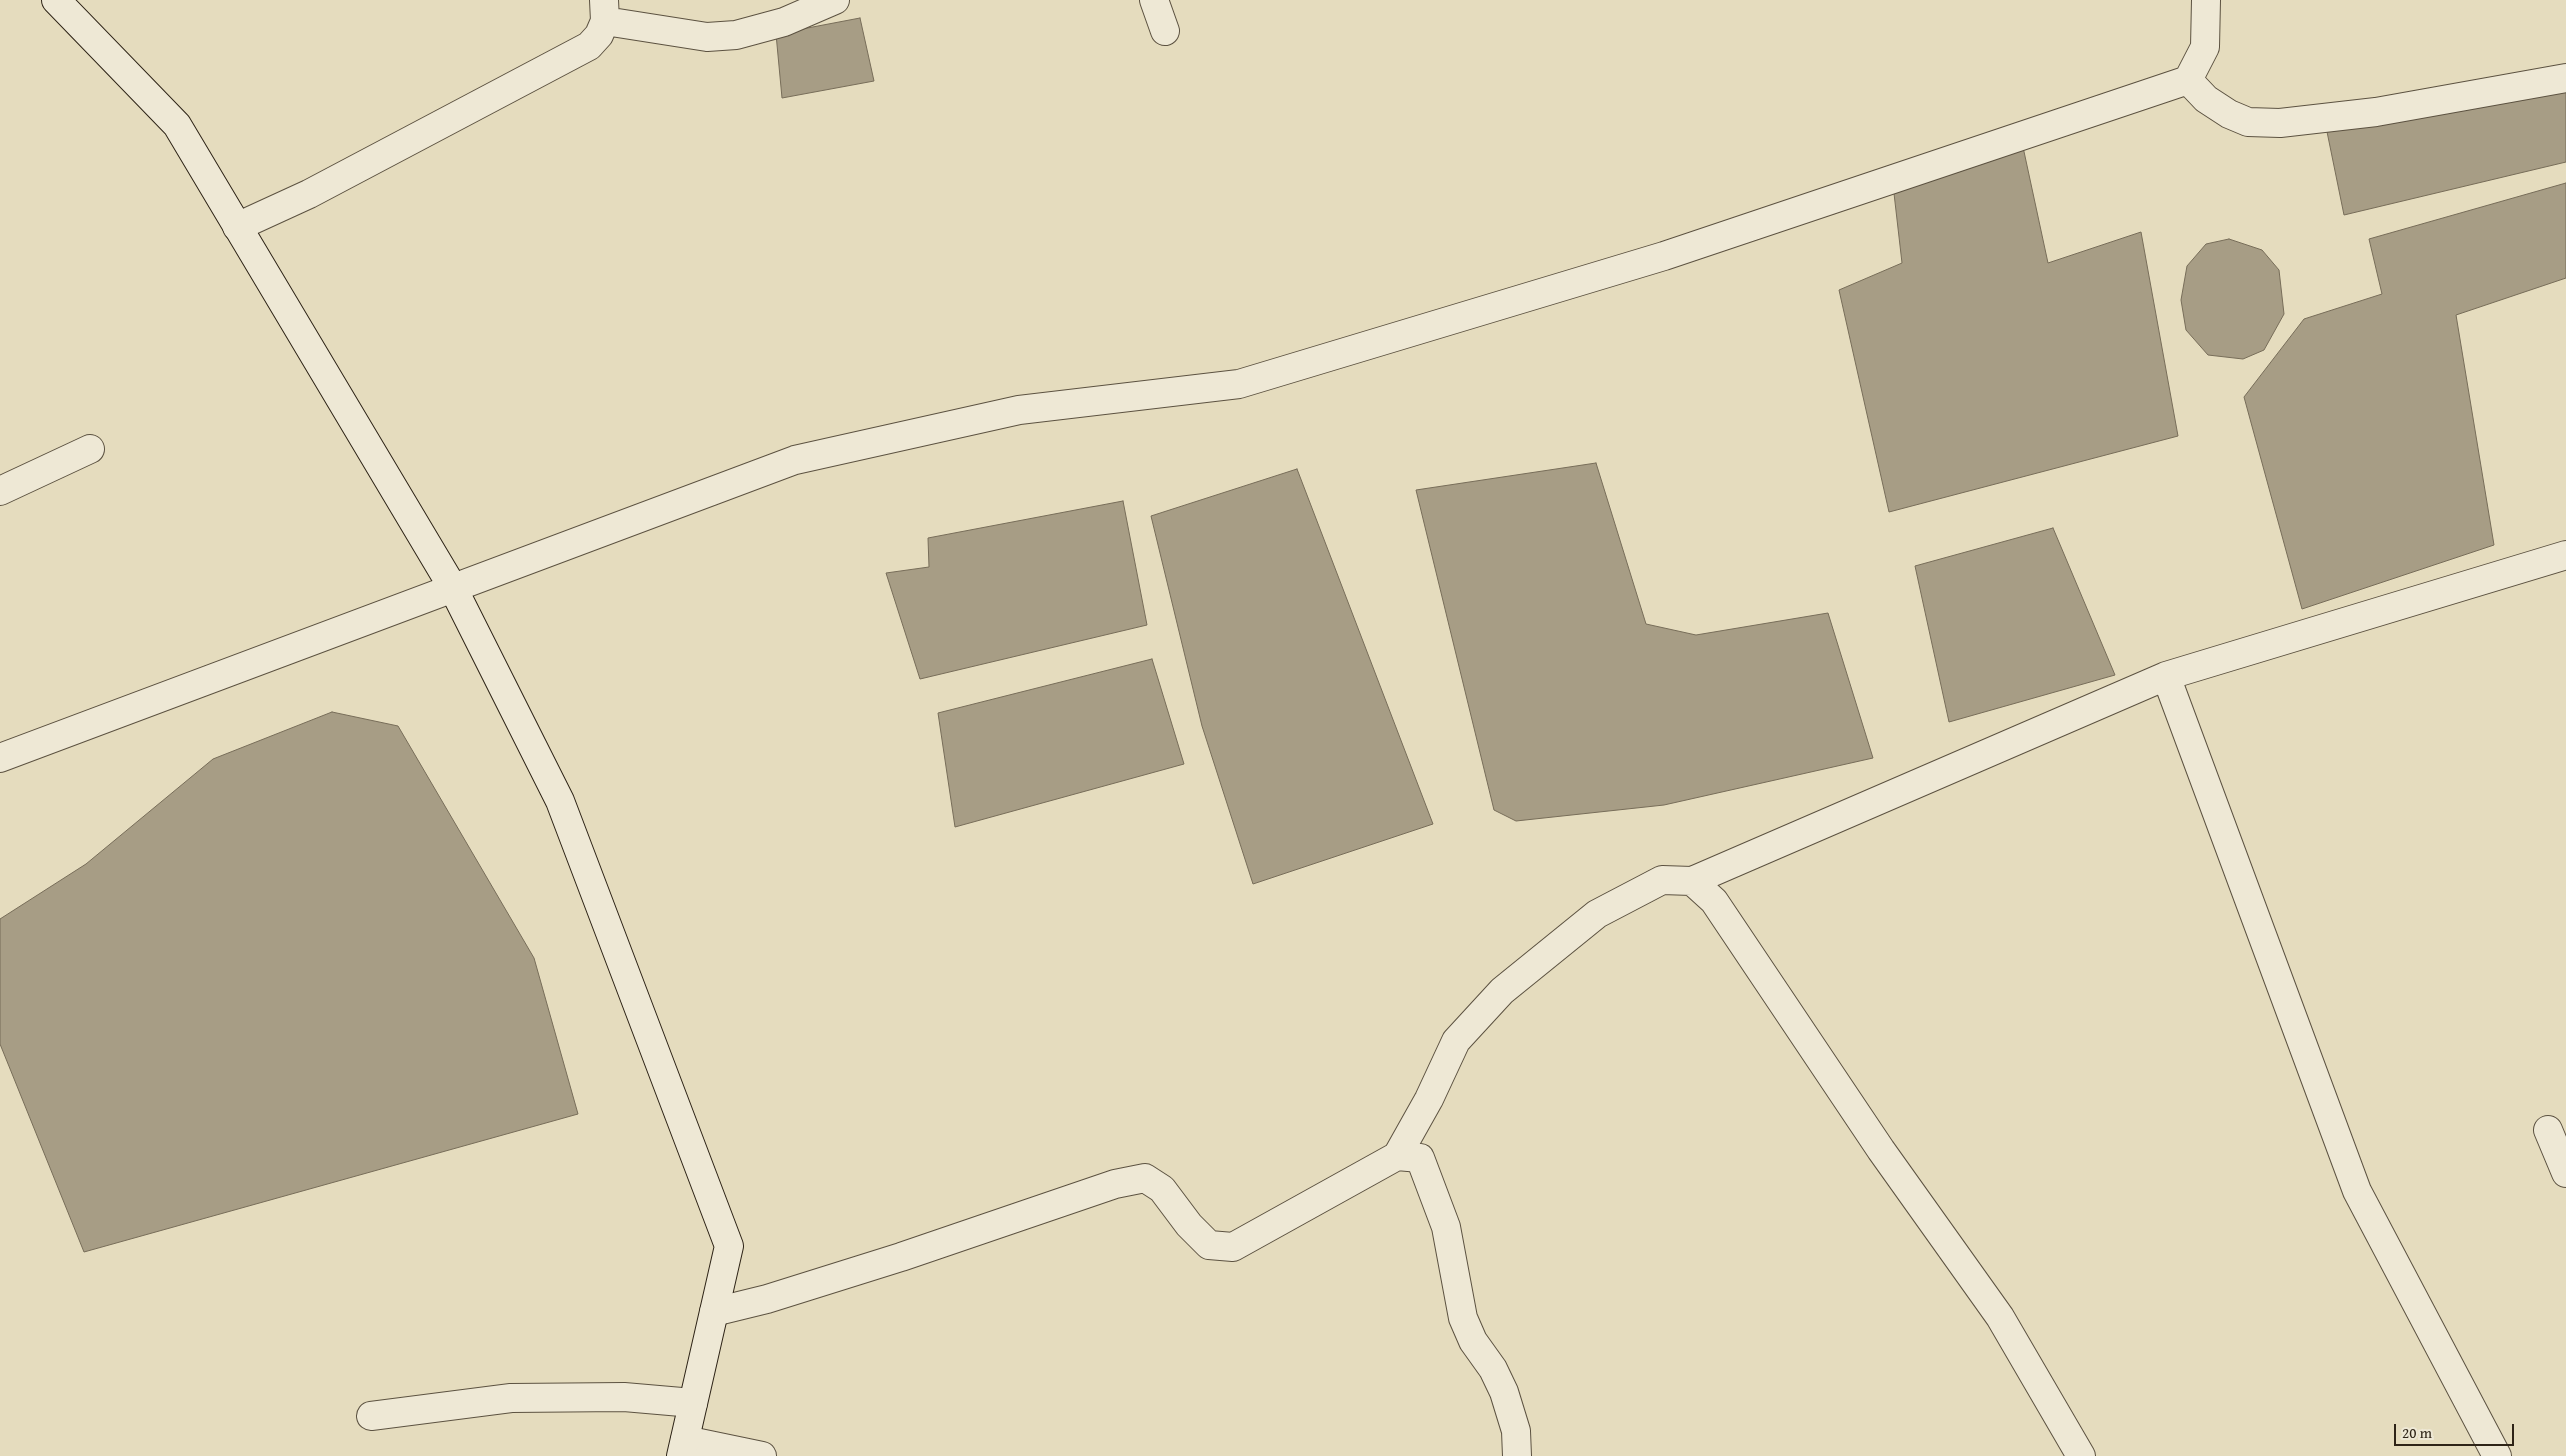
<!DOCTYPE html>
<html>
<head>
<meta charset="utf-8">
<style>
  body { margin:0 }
  #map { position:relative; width:2566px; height:1456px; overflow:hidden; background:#e5dcbe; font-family:"Gentium Book Plus",serif }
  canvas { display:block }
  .scale { position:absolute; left:2394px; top:1424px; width:120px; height:22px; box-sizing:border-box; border:2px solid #2e2417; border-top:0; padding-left:6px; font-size:15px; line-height:18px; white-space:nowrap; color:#2e2417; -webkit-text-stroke:4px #eee8d5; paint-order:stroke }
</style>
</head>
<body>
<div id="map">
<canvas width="2566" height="1456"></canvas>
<div class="scale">20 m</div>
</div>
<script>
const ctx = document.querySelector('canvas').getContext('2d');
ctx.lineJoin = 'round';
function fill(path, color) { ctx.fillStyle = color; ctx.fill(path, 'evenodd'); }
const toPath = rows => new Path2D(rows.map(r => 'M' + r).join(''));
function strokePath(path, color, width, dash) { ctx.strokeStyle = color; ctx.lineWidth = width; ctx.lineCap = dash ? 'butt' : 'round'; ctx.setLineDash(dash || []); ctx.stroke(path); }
const water = toPath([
  [860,18,874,81,782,98,776,34,860,18],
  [2566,73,2566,162,2344,215,2324,117,2566,73],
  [2020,133,2048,263,2141,232,2178,436,1889,512,1839,290,1902,263,1892,176,2020,133],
  [2566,183,2566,278,2456,315,2494,545,2302,609,2244,397,2304,319,2382,294,2369,239,2566,183],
  [2229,239,2262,250,2279,270,2284,314,2264,350,2243,359,2208,355,2186,330,2181,300,2187,266,2206,244,2229,239],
  [1596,463,1646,624,1696,635,1828,613,1873,758,1664,805,1516,821,1494,810,1416,490,1596,463],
  [1297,469,1433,824,1253,884,1202,726,1151,516,1297,469],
  [1123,501,1147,625,920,679,886,573,929,567,928,538,1123,501],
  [2053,528,2115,675,1949,722,1915,566,2053,528],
  [1152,659,1184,764,955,827,938,713,1152,659],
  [332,712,398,726,534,958,578,1114,84,1252,0,1044,0,919,86,864,213,759,332,712]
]);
fill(water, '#a79d85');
strokePath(water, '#776d59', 1);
const street = toPath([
  [1154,0,1165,31],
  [605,21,707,37,736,35,784,22,835,0],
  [2188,80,2206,99,2229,114,2248,122,2280,123,2376,112,2566,78],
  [237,227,309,194,589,46,599,35,605,21,604,0],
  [0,491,90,449],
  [2166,676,2357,1191,2497,1456],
  [0,758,795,460,1019,410,1239,384,1664,256,2188,80,2205,47,2206,0],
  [1692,881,2166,676,2566,555],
  [2548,1130,2566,1173],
  [1397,1156,1429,1099,1456,1041,1502,991,1597,914,1662,880,1692,881,1714,901,1881,1150,2000,1317,2081,1456],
  [714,1312,767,1299,901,1257,1115,1184,1145,1178,1162,1189,1189,1225,1209,1245,1233,1247,1397,1156,1420,1158,1446,1227,1463,1318,1473,1341,1493,1369,1504,1392,1516,1431,1517,1456],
  [371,1416,511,1398,624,1397,693,1403],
  [685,1440,762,1456]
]);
const secondary = toPath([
  [56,0,177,125,453,588,560,801,729,1246,681,1456]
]);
strokePath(street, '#5c5241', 30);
strokePath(secondary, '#2e2417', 30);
strokePath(street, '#eee8d5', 28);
strokePath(secondary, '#eee8d5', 28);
</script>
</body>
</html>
